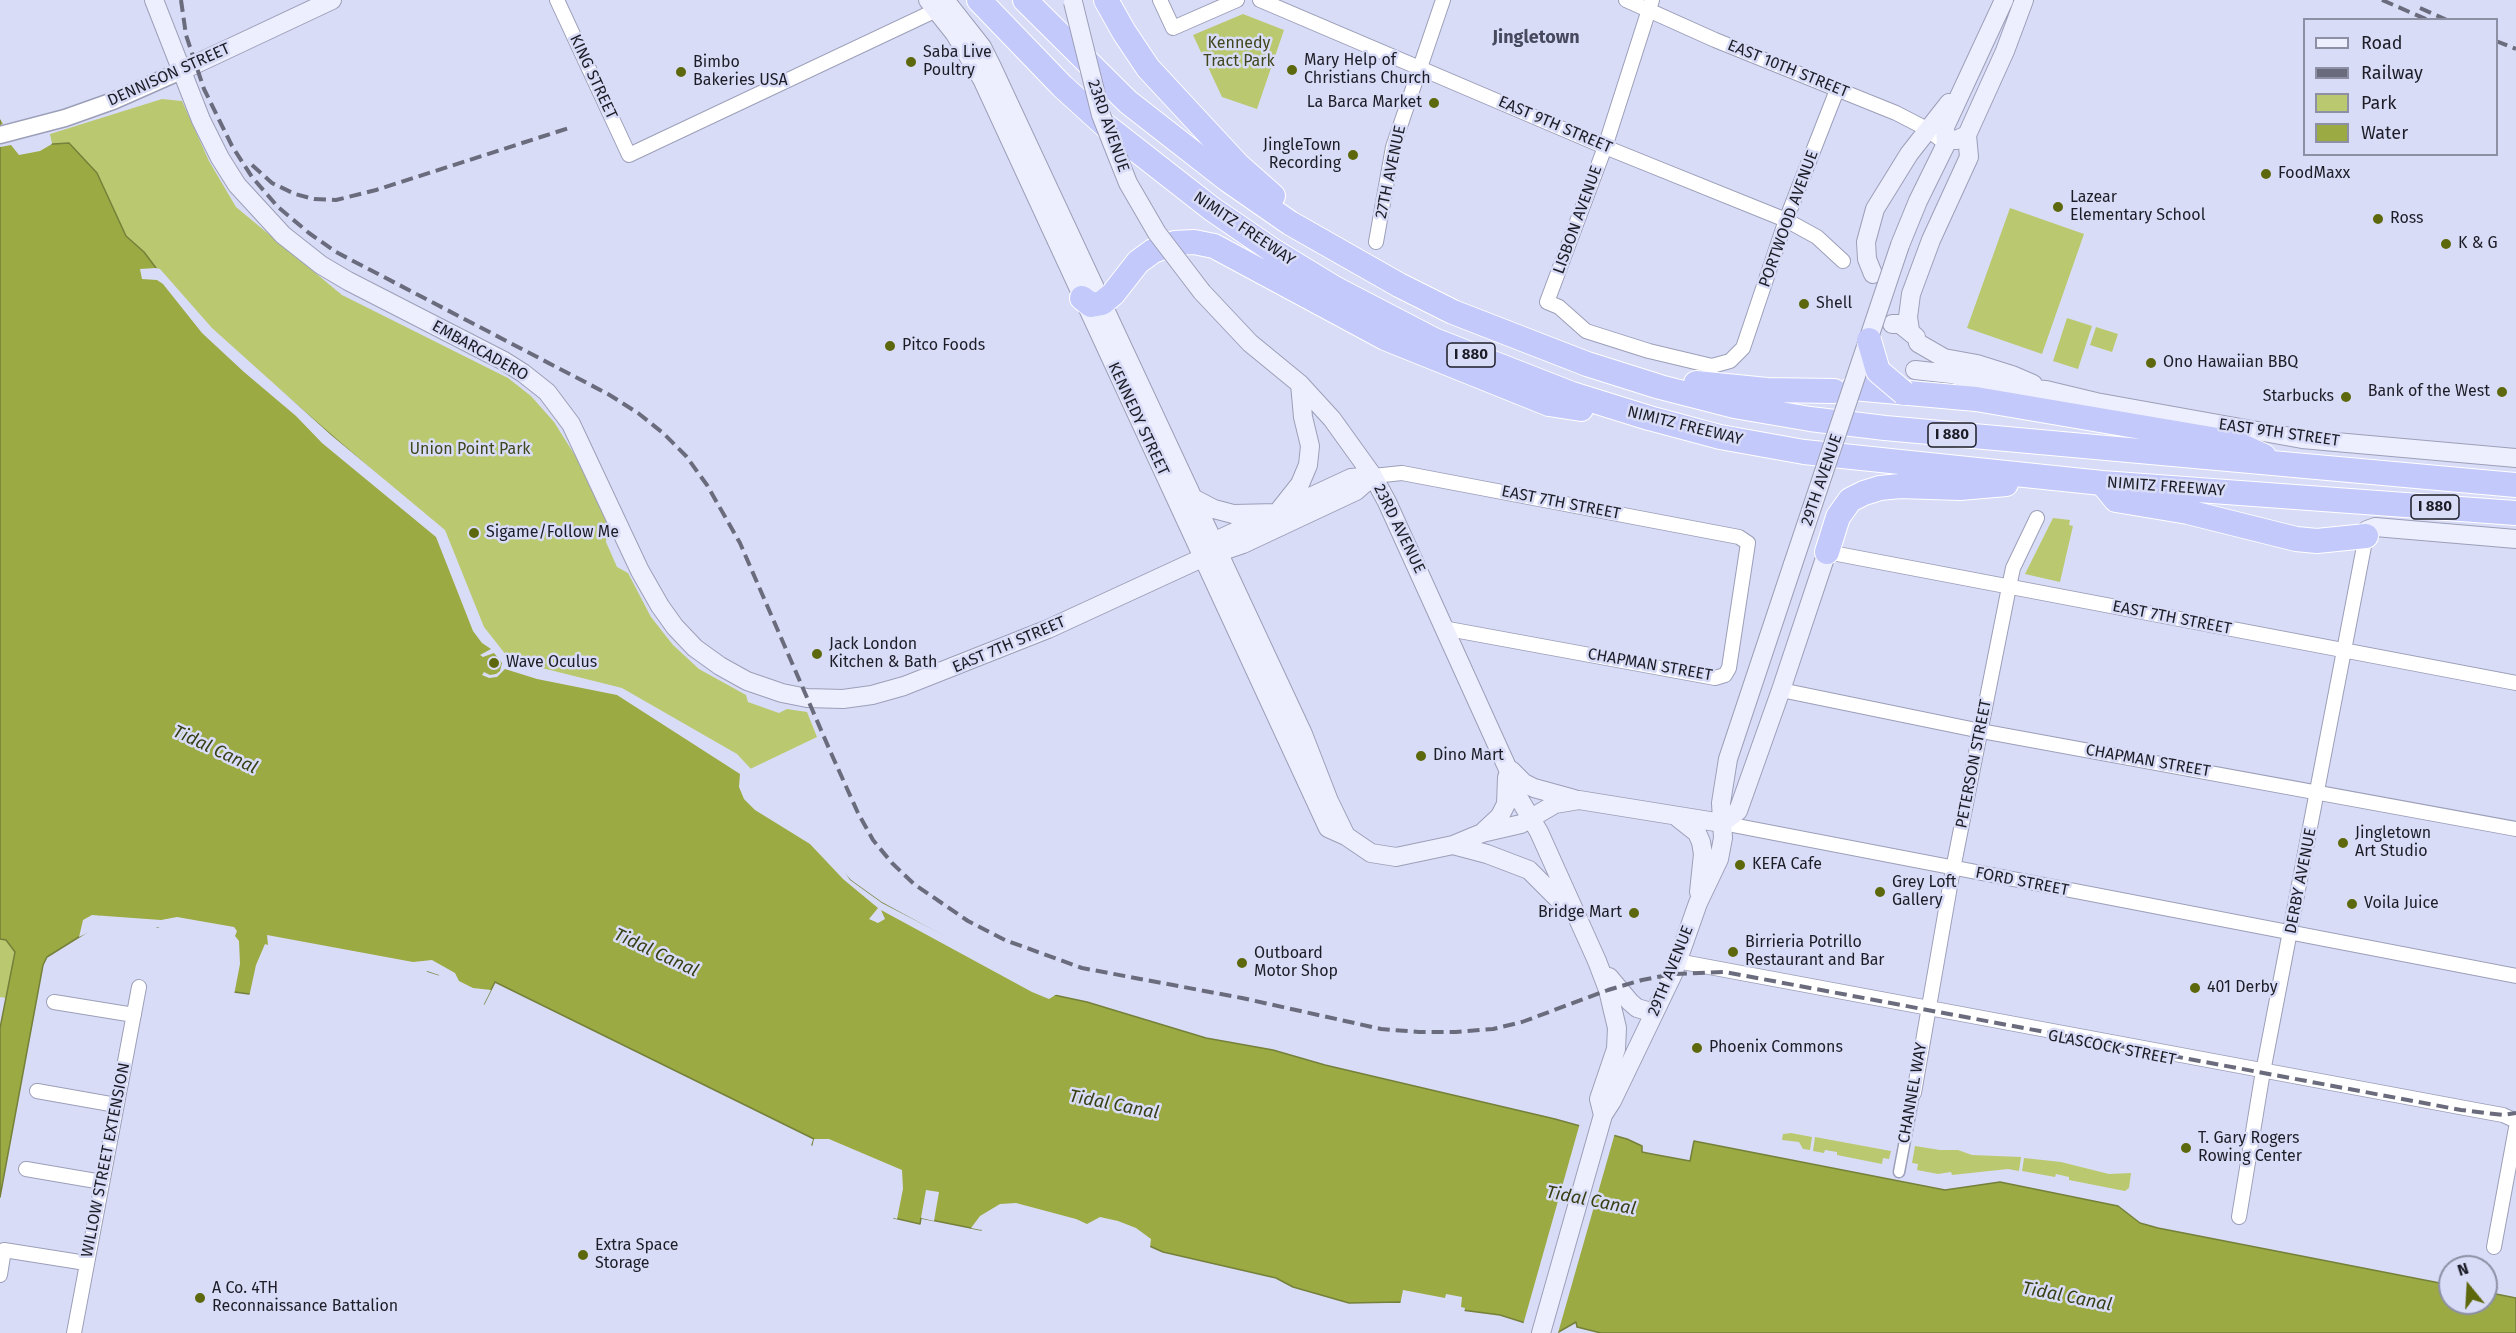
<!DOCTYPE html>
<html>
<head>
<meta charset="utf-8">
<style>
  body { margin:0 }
  #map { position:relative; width:2516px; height:1333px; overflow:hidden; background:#d9dcf7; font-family:"Fira Sans",sans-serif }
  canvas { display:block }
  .legend { position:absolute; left:2303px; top:18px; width:195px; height:138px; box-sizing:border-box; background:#d9dcf7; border:2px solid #8d90a4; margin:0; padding:8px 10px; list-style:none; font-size:18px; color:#1c1d27 }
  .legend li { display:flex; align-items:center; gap:12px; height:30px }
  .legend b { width:30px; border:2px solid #8d90a4 }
  .north { position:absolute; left:2438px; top:1255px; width:60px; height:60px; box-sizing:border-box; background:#d9dcf7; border:2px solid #8d90a4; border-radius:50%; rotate:342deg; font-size:16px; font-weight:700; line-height:24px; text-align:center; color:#1c1d27 }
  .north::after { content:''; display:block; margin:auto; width:21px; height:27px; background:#5d680d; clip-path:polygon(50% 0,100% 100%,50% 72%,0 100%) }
</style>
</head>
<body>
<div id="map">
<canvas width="2516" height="1333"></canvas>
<ul class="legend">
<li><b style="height:8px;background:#edeffe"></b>Road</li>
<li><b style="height:8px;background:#6a6c7d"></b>Railway</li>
<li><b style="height:16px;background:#bac96f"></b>Park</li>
<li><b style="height:16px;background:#9baa42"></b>Water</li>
</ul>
<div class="north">N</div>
</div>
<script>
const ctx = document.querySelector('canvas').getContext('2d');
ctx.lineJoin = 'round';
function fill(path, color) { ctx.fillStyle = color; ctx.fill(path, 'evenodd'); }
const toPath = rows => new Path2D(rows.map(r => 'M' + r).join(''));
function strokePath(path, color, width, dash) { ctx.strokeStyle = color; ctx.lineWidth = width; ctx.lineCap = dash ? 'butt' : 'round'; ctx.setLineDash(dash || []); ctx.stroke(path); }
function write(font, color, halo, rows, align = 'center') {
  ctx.font = font + ' "Fira Sans",sans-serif'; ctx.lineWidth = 5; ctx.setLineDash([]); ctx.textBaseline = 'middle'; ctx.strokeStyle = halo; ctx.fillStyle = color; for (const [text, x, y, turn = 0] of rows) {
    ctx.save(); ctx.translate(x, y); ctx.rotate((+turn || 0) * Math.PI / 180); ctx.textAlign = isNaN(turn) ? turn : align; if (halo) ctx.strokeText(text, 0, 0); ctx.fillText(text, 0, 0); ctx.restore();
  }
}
fill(toPath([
  [1243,14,1284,30,1257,109,1222,97,1193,35],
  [162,99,182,101,209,161,236,207,342,295,508,378,531,396,554,422,576,457,607,522,606,542,617,567,628,573,651,617,673,645,699,669,746,695,748,702,779,713,787,709,807,712,817,737,748,770,509,662,210,330,40,151,52,144,50,134],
  [2010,208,2084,234,2042,354,1967,328],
  [2067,318,2092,326,2078,369,2053,361],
  [2096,327,2118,334,2112,352,2090,345],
  [2053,518,2070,520,2069,525,2073,526,2060,582,2025,574],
  [0,939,6,940,15,952,6,998,0,997],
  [1791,1133,1812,1137,1810,1150,1803,1149,1799,1142,1782,1140,1783,1134],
  [1815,1137,1891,1151,1889,1159,1883,1158,1882,1164,1837,1155,1837,1152,1825,1150,1824,1153,1813,1151],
  [1915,1146,1940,1150,1958,1150,1972,1155,2021,1157,2019,1171,2008,1169,1952,1175,1951,1172,1938,1174,1917,1170,1918,1164,1912,1163],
  [2024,1158,2061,1162,2109,1174,2131,1173,2129,1188,2125,1191,2069,1180,2069,1177,2056,1174,2055,1177,2022,1171]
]), '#bac96f');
const water = toPath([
  [0,95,15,126,37,145,69,143,97,173,126,236,144,252,162,276,210,330,443,532,481,628,509,662,621,690,736,757,751,795,810,834,850,880,882,903,1038,988,1054,995,1087,1002,1206,1038,1273,1050,1325,1065,1555,1119,1627,1139,1642,1146,1642,1152,1652,1154,1690,1161,1694,1141,1945,1190,2000,1182,2118,1206,2140,1223,2158,1228,2450,1285,2450,1303,2486,1303,2486,1292,2516,1298,2516,1333,1601,1333,1577,1327,1576,1322,1557,1333,1500,1315,1400,1302,1349,1303,1293,1287,1276,1278,1163,1252,1145,1244,984,1218,981,1230,921,1218,920,1224,894,1218,900,1177,812,1145,814,1139,812,1138,495,982,484,1004,443,976,427,971,269,951,252,993,249,994,234,992,232,988,231,944,160,927,105,920,99,916,95,927,47,957,43,965,0,1197,0,1028,15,952,6,940,0,939,0,95]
]);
fill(water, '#9baa42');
strokePath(water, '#75803a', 1.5);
fill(toPath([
  [0,92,17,125,38,142,51,141,52,144,40,151,19,155,11,145,0,147,0,125,3,124,0,119],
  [156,268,160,269,212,328,331,435,445,530,484,627,510,660,622,688,737,754,751,769,754,794,781,813,812,832,838,862,850,880,882,903,1057,994,1049,999,1032,992,881,910,885,919,878,923,869,919,878,908,843,879,810,844,755,810,744,799,739,787,740,774,617,695,537,679,505,669,497,677,489,678,482,675,484,672,490,675,496,674,500,671,502,663,494,653,483,657,480,655,491,649,482,643,473,631,436,537,322,443,296,416,244,372,202,333,163,284,157,280,142,279,140,269],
  [92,915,161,920,177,917,234,927,237,931,235,936,239,941,240,964,234,995,229,989,228,946,167,933,159,931,159,927,156,927,156,930,105,923,101,919,98,928,79,937,83,920],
  [267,935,413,962,432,960,455,973,459,981,473,988,491,990,483,1006,454,996,439,978,439,975,427,971,426,974,415,973,410,976,271,954,254,995,249,997,256,965,265,944,268,945],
  [1580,1123,1615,1133,1558,1333,1547,1333,1523,1325],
  [814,1139,829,1139,902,1170,903,1189,897,1219,891,1217,897,1179,811,1151],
  [926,1190,939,1192,934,1221,921,1218],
  [1016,1203,1076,1219,1087,1224,1100,1217,1118,1221,1136,1228,1151,1239,1150,1248,1092,1242,986,1222,985,1228,981,1230,971,1228,980,1216,1000,1204],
  [1403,1290,1445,1298,1446,1294,1462,1297,1461,1307,1465,1308,1464,1313,1400,1305]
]), '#d9dcf7');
const pedestrian = toPath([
  [1899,1172,1914,1093]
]);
const minor = toPath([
  [557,0,629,155,945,6],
  [1160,0,1173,28,1237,0],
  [1260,0,1605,147,1786,220,1817,237,1843,261],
  [1626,0,1715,40,1896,113,1927,129,1946,144],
  [1652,0,1605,147,1547,302,1559,307,1586,331,1649,351,1712,366,1730,361,1743,348,1786,220,1837,90],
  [1376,242,1393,147,1443,0],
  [1373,476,1402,473,1739,537,1748,543,1729,668,1725,675,1715,678,1443,628],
  [1827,552,2516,683],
  [1781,690,1981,731,2516,829],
  [1722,823,2516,976],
  [1677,961,2481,1111,2503,1115,2516,1121],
  [54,1002,134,1015],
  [37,1091,116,1105],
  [1914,1093,1953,869,2009,587,2013,568,2037,518],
  [26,1169,102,1182],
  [2239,1217,2262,1077,2366,536],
  [2494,1247,2516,1128],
  [0,1275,4,1250,86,1263],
  [74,1333,139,987]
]);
const tertiary = toPath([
  [0,135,65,118,113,101,181,71]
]);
const secondary = toPath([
  [154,0,201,120,220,158,237,185,283,235,321,265,348,281,504,361,523,373,547,392,571,424,640,571,660,606,675,627,695,648,720,666,747,681,782,693,807,698,843,699,872,695,904,686,1048,629,1202,558,1243,544,1356,491,1373,476],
  [928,0,955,34,982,79,1328,828,1346,836,1371,853,1396,857,1453,845,1482,833,1521,824,1555,804,1579,800,1722,823],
  [945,0,982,47,992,67,1303,734,1329,801,1346,836],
  [181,71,332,0],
  [1956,140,1967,135,2005,51,2024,0],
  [1900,245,1918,201,1946,144,1945,127,2004,0],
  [1873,274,1867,259,1866,242,1875,209,1909,154,1949,103],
  [1202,292,1250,343,1300,384,1332,419,1373,476,1387,502,1507,767,1517,795,1539,832,1597,961,1608,990,1617,1028,1616,1049,1599,1099,1603,1115],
  [1892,324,1900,324,1916,337],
  [1910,330,1908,317,1911,294,1931,240,1969,157,1967,135],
  [1918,343,1944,358,1977,364,2012,375,2033,384],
  [1915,370,1951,374,2010,387,2046,390,2096,402,2302,439,2516,458],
  [1193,498,1214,509,1233,514,1277,513,1300,484,1308,465,1310,446,1303,417,1300,384],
  [2366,536,2367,530,2375,527,2516,539],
  [1207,551,1213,542,1351,478,1373,476],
  [1511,770,1524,783,1534,788,1574,799],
  [1678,818,1697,833,1701,842,1703,854,1699,892],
  [1722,823,1738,811,1781,690,1827,552],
  [1484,831,1500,816,1506,804,1507,777],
  [1453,845,1487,854,1529,870,1568,909],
  [1609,977,1630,1002,1637,1008,1654,1013],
  [1541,1333,1603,1115,1612,1101,1673,974,1698,903,1719,859,1723,838,1721,803,1728,759,1793,564]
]);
const motorway = toPath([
  [979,0,1062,86,1106,126,1212,209,1272,250,1336,289,1434,340,1572,394,1649,418,1720,437,1804,452,2102,483,2516,513],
  [1025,0,1128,102,1228,180,1290,223,1399,285,1453,312,1587,364,1660,387,1734,406,1810,419,1885,428,2516,485],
  [1106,0,1124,32,1148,68,1238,165,1273,196],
  [1082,298,1091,305,1102,303,1113,294,1138,262,1153,251,1175,243,1194,242,1214,246,1385,338,1549,404,1581,409],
  [1696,383,1767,390,1834,391],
  [1853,388,1976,399,2235,443,2264,456],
  [2102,483,2116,500,2188,512,2296,539,2317,541,2366,536],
  [1827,552,1838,517,1850,500,1864,493,1880,488,1900,486,1960,488,2006,484]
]);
strokePath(pedestrian, '#9c9fb8', 13);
strokePath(minor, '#9c9fb8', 16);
strokePath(tertiary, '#9c9fb8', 19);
strokePath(secondary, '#9c9fb8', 20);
strokePath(motorway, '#fff', 26);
strokePath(pedestrian, '#fff', 10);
strokePath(minor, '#fff', 14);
strokePath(tertiary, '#fff', 16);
strokePath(secondary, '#edeffe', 18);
strokePath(motorway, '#c4c9fb', 24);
strokePath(toPath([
  [181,0,186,35,204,89,232,146,252,177,278,207,309,233,336,252,608,394,638,413,663,433,686,456,707,485,740,543,831,753,858,813,873,840,892,863,914,884,968,921,1005,940,1082,968,1242,998,1381,1029,1419,1032,1456,1032,1493,1029,1522,1022,1608,990,1642,980,1673,974,1725,972,2461,1110,2503,1115,2516,1113],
  [2382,0,2428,20],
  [2420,8,2447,20],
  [2496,41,2516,49],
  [252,165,272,183,295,194,314,199,336,200,376,190,572,127]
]), '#6a6c7d', 4, [12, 6]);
const secondaryBridge = toPath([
  [1073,2,1101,115,1128,183,1157,233,1202,292],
  [1793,564,1900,245]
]);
const motorwayBridge = toPath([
  [1869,340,1878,371,1904,393]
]);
strokePath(secondaryBridge, '#9c9fb8', 20, []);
strokePath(motorwayBridge, '#fff', 26, []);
strokePath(secondaryBridge, '#edeffe', 18);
strokePath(motorwayBridge, '#c4c9fb', 24);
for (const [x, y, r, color] of [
  [911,62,6,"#5d680d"],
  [1292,70,6,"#5d680d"],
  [681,72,6,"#5d680d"],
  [1434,103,6,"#5d680d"],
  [1353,155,6,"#5d680d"],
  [2266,174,6,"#5d680d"],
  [2058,207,6,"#5d680d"],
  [2378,219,6,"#5d680d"],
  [2446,244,6,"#5d680d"],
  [1804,304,6,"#5d680d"],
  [890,346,6,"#5d680d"],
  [2151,363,6,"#5d680d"],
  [2502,392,6,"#5d680d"],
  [2346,397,6,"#5d680d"],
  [474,533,6,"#5d680d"],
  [817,654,6,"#5d680d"],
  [494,663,6,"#5d680d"],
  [1421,756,6,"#5d680d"],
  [2343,843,6,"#5d680d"],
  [1740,865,6,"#5d680d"],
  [1880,892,6,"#5d680d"],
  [2352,904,6,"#5d680d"],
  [1634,913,6,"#5d680d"],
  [1733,952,6,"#5d680d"],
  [1242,963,6,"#5d680d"],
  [2195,988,6,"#5d680d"],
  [1697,1048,6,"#5d680d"],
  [2186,1148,6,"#5d680d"],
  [583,1255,6,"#5d680d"],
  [200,1298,6,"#5d680d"]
]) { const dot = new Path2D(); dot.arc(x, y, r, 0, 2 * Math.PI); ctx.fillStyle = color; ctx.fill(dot); strokePath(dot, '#d9dcf7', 2); }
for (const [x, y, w] of [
  [1471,355,48],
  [1952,435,48],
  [2435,507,48]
]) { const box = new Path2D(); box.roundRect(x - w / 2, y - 12, w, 24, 4.5); ctx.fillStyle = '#d9dcf7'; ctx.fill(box); strokePath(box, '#1c1d27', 1.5); }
write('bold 15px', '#1c1d27', null, [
  ["I 880",1471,355],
  ["I 880",1952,435],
  ["I 880",2435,507]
]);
write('16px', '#41471d', '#d9dcf7', [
  ["Kennedy",1239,44],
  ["Tract Park",1239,62],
  ["Union Point Park",470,450]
]);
write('16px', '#1c1d27', '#d9dcf7', [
  ["Saba Live",923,53],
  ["Poultry",923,71],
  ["Mary Help of",1304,61],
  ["Christians Church",1304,79],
  ["Bimbo",693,63],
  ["Bakeries USA",693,81],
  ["La Barca Market",1422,103,"right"],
  ["JingleTown",1341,146,"right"],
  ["Recording",1341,164,"right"],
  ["FoodMaxx",2278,174],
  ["Lazear",2070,198],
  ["Elementary School",2070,216],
  ["Ross",2390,219],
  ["K & G",2458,244],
  ["Shell",1816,304],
  ["Pitco Foods",902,346],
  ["Ono Hawaiian BBQ",2163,363],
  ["Bank of the West",2490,392,"right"],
  ["Starbucks",2334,397,"right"],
  ["Sigame/Follow Me",486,533],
  ["Jack London",829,645],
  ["Kitchen & Bath",829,663],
  ["Wave Oculus",506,663],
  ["Dino Mart",1433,756],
  ["Jingletown",2355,834],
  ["Art Studio",2355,852],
  ["KEFA Cafe",1752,865],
  ["Grey Loft",1892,883],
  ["Gallery",1892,901],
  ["Voila Juice",2364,904],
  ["Bridge Mart",1622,913,"right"],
  ["Birrieria Potrillo",1745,943],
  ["Restaurant and Bar",1745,961],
  ["Outboard",1254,954],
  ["Motor Shop",1254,972],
  ["401 Derby",2207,988],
  ["Phoenix Commons",1709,1048],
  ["T. Gary Rogers",2198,1139],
  ["Rowing Center",2198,1157],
  ["Extra Space",595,1246],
  ["Storage",595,1264],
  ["A Co. 4TH",212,1289],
  ["Reconnaissance Battalion",212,1307]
], 'left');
write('16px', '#1c1d27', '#d9dcf7', [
  ["EAST 10TH STREET",1788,69,22],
  ["DENNISON STREET",169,75,-24],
  ["KING STREET",593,77,65],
  ["EAST 9TH STREET",1555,125,23],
  ["23RD AVENUE",1108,126,71],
  ["27TH AVENUE",1391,172,-78],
  ["PORTWOOD AVENUE",1789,219,-70],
  ["LISBON AVENUE",1578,220,-70],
  ["NIMITZ FREEWAY",1244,229,34],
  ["EMBARCADERO",480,351,29],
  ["KENNEDY STREET",1138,419,65],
  ["NIMITZ FREEWAY",1685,426,14],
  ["EAST 9TH STREET",2279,433,8],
  ["29TH AVENUE",1822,480,-71],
  ["NIMITZ FREEWAY",2166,487,4],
  ["EAST 7TH STREET",1561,503,11],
  ["23RD AVENUE",1399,529,64],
  ["EAST 7TH STREET",2172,618,11],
  ["EAST 7TH STREET",1009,645,-23],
  ["CHAPMAN STREET",1650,665,10],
  ["CHAPMAN STREET",2148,761,10],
  ["PETERSON STREET",1974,764,-79],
  ["DERBY AVENUE",2301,881,-79],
  ["FORD STREET",2022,882,11],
  ["29TH AVENUE",1671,971,-68],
  ["GLASCOCK STREET",2112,1048,11],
  ["CHANNEL WAY",1913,1093,-80],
  ["WILLOW STREET EXTENSION",106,1160,-79]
]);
write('bold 18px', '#47495f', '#d9dcf7', [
  ["Jingletown",1536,38]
]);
write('italic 18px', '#393f14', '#d9dcf7', [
  ["Tidal Canal",215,750,25],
  ["Tidal Canal",656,953,25],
  ["Tidal Canal",1114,1105,11],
  ["Tidal Canal",1591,1201,11],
  ["Tidal Canal",2067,1297,11]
]);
</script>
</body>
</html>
